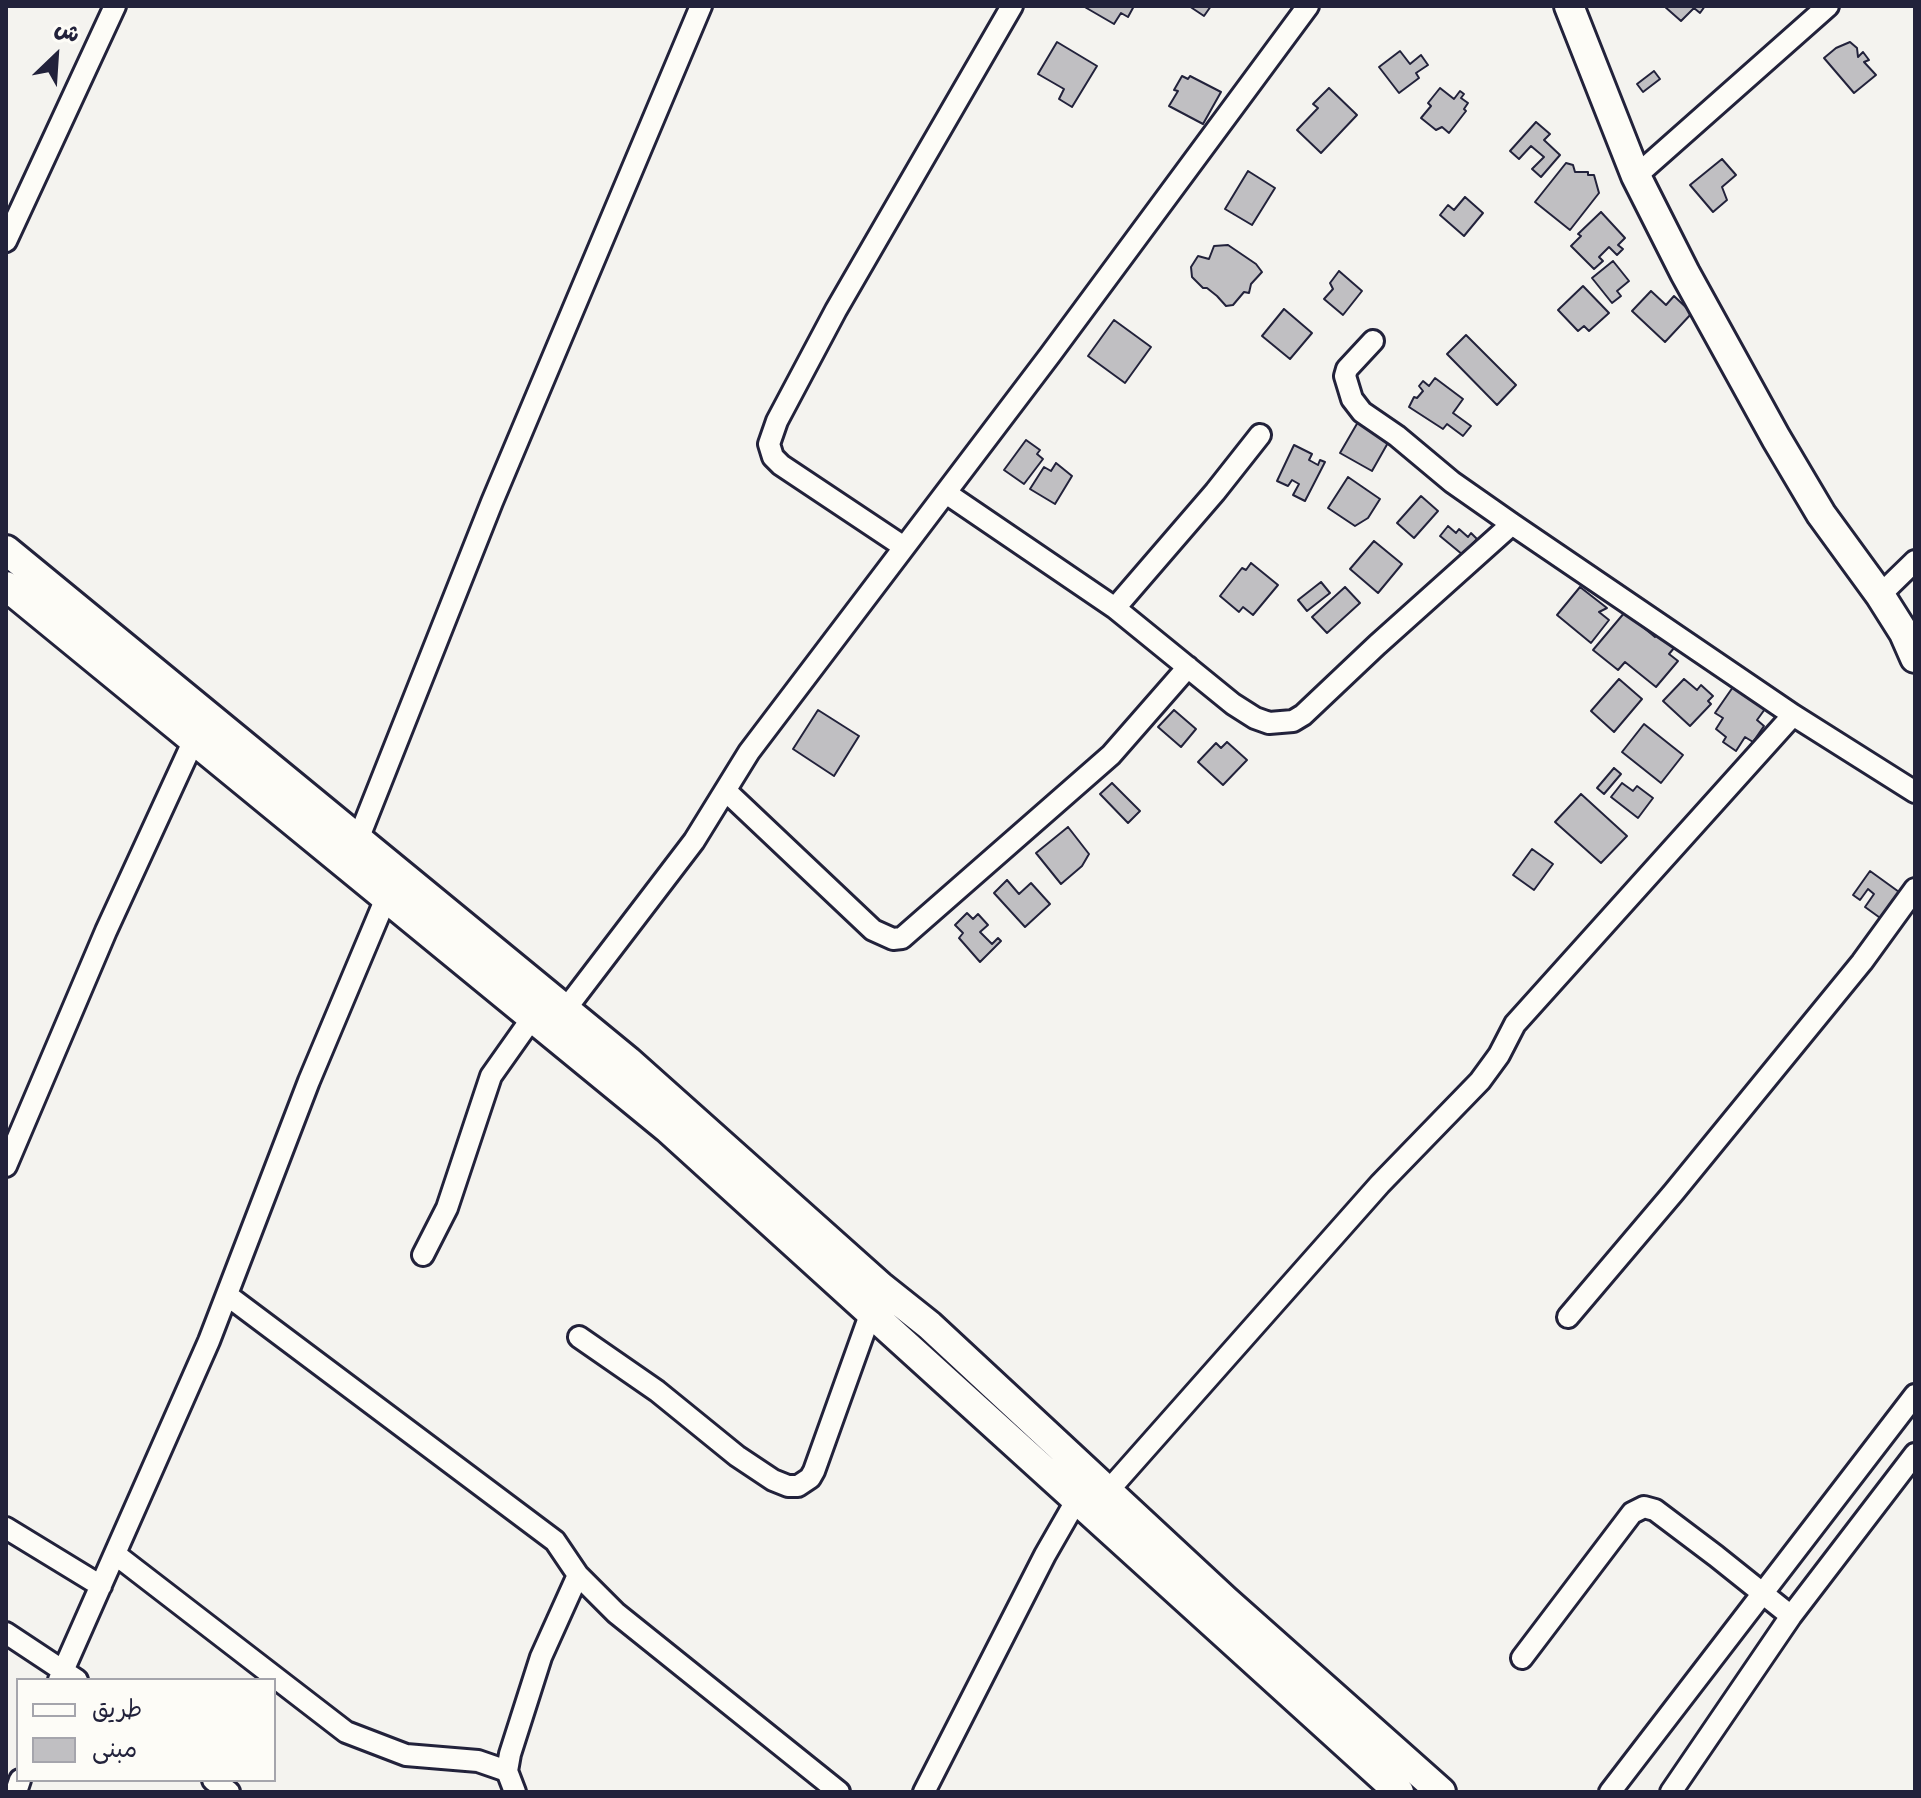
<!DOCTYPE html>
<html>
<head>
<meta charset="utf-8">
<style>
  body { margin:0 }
  #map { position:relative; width:1921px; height:1798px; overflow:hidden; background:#f4f3ef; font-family:Dekko,"Playpen Sans Arabic",sans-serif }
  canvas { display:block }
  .frame { position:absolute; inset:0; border:8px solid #22223b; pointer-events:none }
  .legend { position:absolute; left:16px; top:1678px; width:260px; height:104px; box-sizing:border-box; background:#fdfcf7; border:2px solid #a5a5ac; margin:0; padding:10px 14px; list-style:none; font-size:24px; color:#22223b }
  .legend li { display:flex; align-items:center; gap:16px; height:40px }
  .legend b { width:40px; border:2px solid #a5a5ac }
  .north { position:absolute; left:16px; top:16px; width:80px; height:80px; -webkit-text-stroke:6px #fdfcf7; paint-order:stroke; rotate:25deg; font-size:22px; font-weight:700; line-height:32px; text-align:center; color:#22223b }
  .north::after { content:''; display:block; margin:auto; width:28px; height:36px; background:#22223b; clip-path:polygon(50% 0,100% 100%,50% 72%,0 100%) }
</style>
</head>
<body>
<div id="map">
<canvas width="1921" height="1798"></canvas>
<div class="frame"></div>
<ul class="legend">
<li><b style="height:10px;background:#fdfcf7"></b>طريق</li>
<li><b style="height:22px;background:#c0bfc2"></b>مبنى</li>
</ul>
<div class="north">ش</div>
</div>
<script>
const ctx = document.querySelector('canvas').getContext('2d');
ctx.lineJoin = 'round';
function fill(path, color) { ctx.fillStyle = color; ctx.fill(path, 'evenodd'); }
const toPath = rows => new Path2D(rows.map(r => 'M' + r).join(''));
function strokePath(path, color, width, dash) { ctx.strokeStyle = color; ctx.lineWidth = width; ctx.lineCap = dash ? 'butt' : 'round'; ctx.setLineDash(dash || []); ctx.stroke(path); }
const building = toPath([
  [1083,6,1134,6,1128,17,1121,13,1114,24,1083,6],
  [1189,6,1211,6,1204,16,1189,6],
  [1664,6,1705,6,1700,13,1694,8,1681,21,1664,6],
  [1057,42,1097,66,1072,107,1059,99,1064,89,1038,74,1057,42],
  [1850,42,1857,48,1858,57,1863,52,1869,60,1864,62,1876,75,1854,93,1824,58,1836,48,1850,42],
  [1400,51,1410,64,1421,55,1428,65,1416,73,1419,78,1399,93,1379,67,1400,51],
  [1654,71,1660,79,1643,92,1637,84,1654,71],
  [1182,76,1188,79,1190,76,1221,92,1203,124,1169,106,1178,91,1174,90,1182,76],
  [1329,88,1357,115,1321,153,1297,130,1318,108,1313,104,1329,88],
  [1440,88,1454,99,1460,91,1464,94,1461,98,1468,103,1464,109,1466,111,1449,133,1442,127,1436,130,1421,118,1431,106,1428,103,1440,88],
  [1536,122,1550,134,1544,140,1560,155,1541,177,1532,169,1544,157,1531,146,1519,159,1510,151,1536,122],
  [1722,159,1736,175,1722,187,1727,200,1713,212,1690,185,1722,159],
  [1566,163,1573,165,1575,172,1588,172,1588,175,1594,175,1599,193,1570,230,1535,202,1566,163],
  [1248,171,1275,188,1252,225,1225,209,1248,171],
  [1465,197,1483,213,1464,236,1440,215,1448,205,1454,210,1465,197],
  [1601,212,1625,238,1618,245,1623,249,1617,255,1609,247,1599,257,1603,261,1594,269,1571,246,1581,236,1578,234,1601,212],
  [1228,245,1256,264,1262,272,1251,284,1249,293,1244,292,1233,305,1226,306,1217,296,1207,288,1203,288,1192,277,1191,267,1198,256,1209,259,1214,246,1228,245],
  [1613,261,1629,281,1617,291,1621,296,1612,303,1592,278,1613,261],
  [1339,271,1362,291,1343,315,1324,299,1333,289,1330,283,1339,271],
  [1583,286,1609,313,1589,331,1584,326,1578,331,1558,310,1583,286],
  [1651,291,1666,305,1674,296,1692,313,1665,342,1632,311,1651,291],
  [1284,309,1312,333,1290,359,1262,336,1284,309],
  [1114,320,1151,347,1125,383,1088,356,1114,320],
  [1466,335,1516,385,1497,405,1447,354,1466,335],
  [1435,378,1463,399,1453,413,1471,426,1463,436,1447,424,1443,429,1409,407,1414,397,1417,398,1423,391,1419,386,1423,381,1429,386,1435,378],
  [1358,422,1389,441,1372,471,1340,453,1358,422],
  [1026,440,1040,450,1037,454,1043,459,1024,484,1004,470,1026,440],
  [1294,445,1312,454,1309,460,1318,465,1320,460,1325,462,1305,501,1293,495,1299,484,1292,480,1288,486,1277,481,1294,445],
  [1056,463,1072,476,1055,504,1030,489,1044,467,1051,471,1056,463],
  [1348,477,1380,499,1368,518,1355,526,1328,508,1348,477],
  [1421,496,1438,511,1414,538,1397,523,1421,496],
  [1448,526,1456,533,1459,529,1468,537,1471,533,1477,539,1463,555,1440,536,1448,526],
  [1374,541,1402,564,1378,593,1350,569,1374,541],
  [1251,563,1278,585,1253,615,1243,607,1239,612,1220,596,1242,568,1246,570,1251,563],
  [1321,582,1330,593,1307,611,1298,600,1321,582],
  [1345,587,1360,603,1327,633,1312,617,1345,587],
  [1580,587,1607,608,1599,612,1609,620,1591,643,1557,615,1580,587],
  [1625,612,1655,637,1658,635,1674,648,1669,654,1678,661,1656,687,1625,662,1618,670,1593,650,1625,612],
  [1619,679,1642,699,1614,732,1591,711,1619,679],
  [1684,679,1697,690,1701,685,1713,696,1708,701,1711,704,1690,726,1663,701,1684,679],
  [1733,687,1765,709,1757,720,1764,726,1753,742,1745,737,1736,751,1723,742,1726,737,1716,729,1723,718,1715,713,1733,687],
  [818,710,859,736,834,776,793,749,818,710],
  [1174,710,1196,729,1181,747,1158,727,1174,710],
  [1644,724,1683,755,1661,783,1622,752,1644,724],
  [1227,742,1247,760,1223,785,1198,762,1216,743,1221,748,1227,742],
  [1614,768,1621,774,1604,794,1597,788,1614,768],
  [1112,783,1140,811,1128,823,1100,794,1112,783],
  [1622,783,1633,791,1637,786,1653,798,1638,818,1611,797,1622,783],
  [1581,794,1627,836,1601,863,1555,822,1581,794],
  [1068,827,1089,854,1082,866,1061,884,1036,853,1068,827],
  [1532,849,1553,864,1534,890,1513,875,1532,849],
  [1870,871,1906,897,1883,920,1865,907,1874,894,1868,889,1860,900,1853,895,1870,871],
  [1007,880,1019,894,1031,883,1050,904,1025,927,994,893,1007,880],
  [967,913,973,919,978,914,988,925,980,932,992,944,998,938,1001,941,980,962,959,938,963,933,955,925,967,913]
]);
fill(building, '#c0bfc2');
strokePath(building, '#22223b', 2);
const street = toPath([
  [1636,176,1828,6],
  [6,241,115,6],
  [1373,341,1347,369,1345,376,1352,399,1362,412,1397,436,1452,482,1512,524,1793,715,1915,792],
  [946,493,1115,608,1233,704,1255,718,1269,723,1293,721,1303,715,1377,645,1512,524],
  [904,547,781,465,773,457,769,444,777,421,836,310,1012,6],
  [1880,595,1915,561],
  [1115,608,1215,492,1260,435],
  [726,791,873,930,893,939,902,938,1111,755,1188,667],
  [359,837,492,502,701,6],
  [565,1010,694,841,749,752,1050,355,1308,6],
  [6,1166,106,931,193,742],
  [423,1255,447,1208,491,1076,532,1018],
  [227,1295,555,1541,578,1575,616,1613,839,1792],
  [1568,1317,1674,1192,1862,962,1915,889],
  [579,1337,657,1391,737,1456,773,1480,788,1486,798,1486,810,1478,814,1471,875,1301],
  [1108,1491,1380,1184,1480,1081,1499,1055,1515,1024,1793,715],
  [6,1528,101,1586],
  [115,1554,346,1732,406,1755,478,1761,507,1771],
  [6,1633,77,1680],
  [1522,1658,1632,1513,1644,1507,1655,1510,1716,1556,1791,1616],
  [59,1680,209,1341,309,1081,386,898],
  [213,1780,229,1792],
  [16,1792,20,1780],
  [515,1792,507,1771,510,1754,541,1657,578,1575],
  [924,1792,1045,1555,1076,1501],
  [1610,1792,1915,1395],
  [1671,1792,1791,1616,1915,1454]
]);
const secondary = toPath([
  [1569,6,1636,176,1685,273,1776,438,1821,514,1880,595,1904,633,1915,658],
  [6,550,628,1061,880,1286,929,1325,1225,1600,1441,1792],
  [6,586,667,1128,1399,1792]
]);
strokePath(street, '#22223b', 26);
strokePath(secondary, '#22223b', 34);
strokePath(street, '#fdfcf7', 20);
strokePath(secondary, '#fdfcf7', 28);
</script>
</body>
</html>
